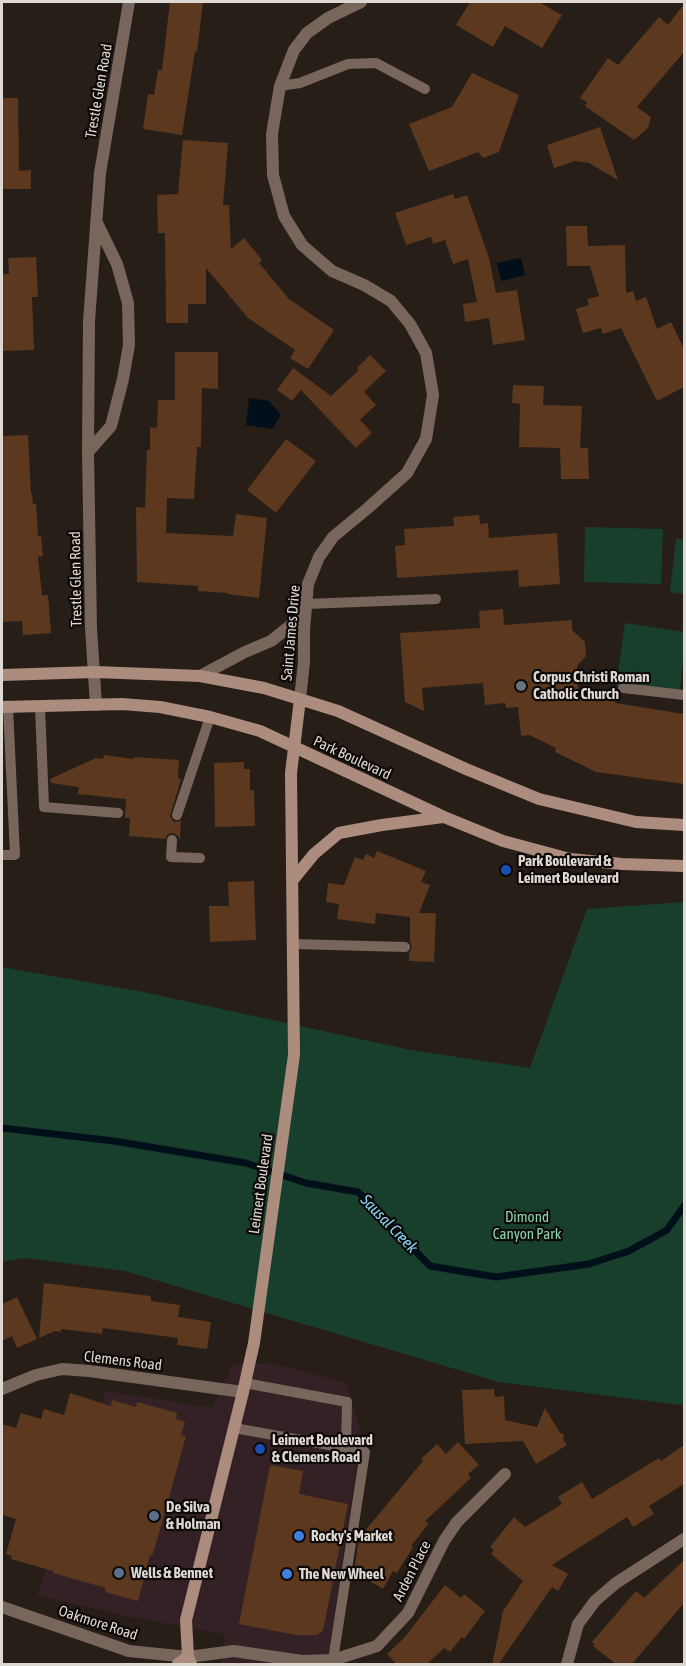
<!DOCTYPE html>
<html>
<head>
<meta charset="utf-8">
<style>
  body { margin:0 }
  #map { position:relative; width:686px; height:1666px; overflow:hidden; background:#271e18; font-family:"Asap Condensed",sans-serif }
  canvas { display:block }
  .frame { position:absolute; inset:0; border:3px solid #ded8d3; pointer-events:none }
</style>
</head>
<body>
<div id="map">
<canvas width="686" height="1666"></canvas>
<div class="frame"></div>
</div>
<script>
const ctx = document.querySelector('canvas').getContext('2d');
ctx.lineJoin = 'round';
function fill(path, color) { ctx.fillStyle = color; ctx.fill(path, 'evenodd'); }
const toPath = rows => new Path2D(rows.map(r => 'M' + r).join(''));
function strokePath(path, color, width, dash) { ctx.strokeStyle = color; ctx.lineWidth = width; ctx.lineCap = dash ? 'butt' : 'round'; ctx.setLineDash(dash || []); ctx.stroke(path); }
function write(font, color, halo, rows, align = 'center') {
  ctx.font = font + ' "Asap Condensed",sans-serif'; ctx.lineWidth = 4.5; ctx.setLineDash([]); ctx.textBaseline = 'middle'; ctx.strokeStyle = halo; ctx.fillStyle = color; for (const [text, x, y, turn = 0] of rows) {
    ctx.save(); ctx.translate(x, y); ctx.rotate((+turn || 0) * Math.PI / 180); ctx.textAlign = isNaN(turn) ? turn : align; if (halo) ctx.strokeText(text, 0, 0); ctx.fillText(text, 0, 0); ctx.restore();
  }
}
fill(toPath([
  [271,1363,347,1383,361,1434,327,1664,221,1664,225,1634,125,1616,37,1595,105,1391,213,1408,232,1365]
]), '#342126');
fill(toPath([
  [585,527,663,529,661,584,584,582],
  [676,539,684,539,684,594,670,592],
  [625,623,684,632,684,654,679,696,616,686],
  [684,902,684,1404,680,1405,499,1382,125,1271,26,1258,2,1262,2,967,143,992,411,1050,530,1068,587,909]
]), '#183f2c');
fill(toPath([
  [521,258,525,275,501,281,497,263],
  [249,398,269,401,281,415,272,429,246,425]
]), '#000f19');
strokePath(toPath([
  [2,1128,114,1141,246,1163,306,1183,358,1192,430,1266,496,1277,589,1264,629,1251,667,1230,684,1206]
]), '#000f19', 7);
fill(toPath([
  [170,2,203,2,197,52,195,51,182,135,143,129,148,94,154,95,158,70,162,70],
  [470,2,539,2,562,15,542,48,505,26,493,47,456,25],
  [684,4,684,52,637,107,651,117,648,128,634,140,585,106,587,102,580,98,608,58,618,65,659,17,668,25],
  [472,73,519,95,499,152,483,158,478,152,429,171,409,124,452,107],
  [2,98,18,98,19,171,31,170,31,189,2,189],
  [600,127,618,180,589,163,575,161,554,168,547,145],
  [183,140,228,143,223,205,229,205,231,249,244,238,262,260,259,263,289,299,334,330,308,369,290,358,295,350,248,318,206,268,206,304,188,304,188,323,166,323,165,233,158,233,157,195,178,194],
  [453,194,455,199,467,195,489,258,496,293,517,290,525,340,493,345,489,318,465,322,463,304,477,302,468,259,453,264,445,240,433,244,431,237,406,245,395,213],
  [566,226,587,226,588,246,625,245,626,293,633,291,636,301,646,297,657,329,671,322,684,349,684,387,657,401,621,328,603,334,601,328,583,333,576,309,589,305,587,299,599,296,590,266,567,266],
  [36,257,38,297,32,297,34,350,2,351,2,274,9,274,8,258],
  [175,352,218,352,218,389,202,388,201,447,197,447,194,499,167,498,166,533,233,536,236,514,267,518,259,598,228,594,228,593,198,591,198,586,137,582,136,507,145,508,147,450,150,450,150,427,157,428,158,400,175,400],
  [370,355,386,371,364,392,376,405,360,420,372,433,356,448,301,390,292,401,277,390,293,368,331,396,359,370,357,368],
  [513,385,544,386,543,405,582,406,580,448,588,448,589,479,561,479,560,448,519,447,520,404,512,403],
  [28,435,31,494,32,493,33,504,36,504,38,536,41,536,43,556,38,557,42,595,48,595,51,633,23,635,22,621,2,622,2,436],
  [286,439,316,461,276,513,247,490],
  [479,515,480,524,488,523,489,538,557,533,560,584,519,587,518,570,397,578,395,546,405,545,404,529,454,526,453,517],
  [503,609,504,625,572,620,572,630,585,642,586,656,577,666,578,689,616,695,615,703,684,714,684,784,596,772,555,752,556,748,529,735,521,736,518,707,506,708,505,703,485,705,483,683,422,688,424,711,405,702,400,633,480,628,479,611],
  [104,755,134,759,134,757,179,760,178,778,181,779,170,816,174,822,181,821,180,840,178,836,173,833,168,834,165,839,129,836,130,818,125,818,126,799,78,794,79,787,51,783,50,779,96,758,103,759],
  [244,762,244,769,250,769,250,790,254,790,255,826,215,827,214,763],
  [377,851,426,871,421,882,430,885,419,913,436,913,434,962,409,961,409,953,412,948,410,941,410,917,376,913,375,924,337,919,339,904,326,902,328,883,344,885,355,857,363,860,366,854,374,858],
  [254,881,256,940,210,942,209,906,229,906,228,882],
  [44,1283,151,1296,151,1301,180,1305,178,1317,211,1322,207,1349,177,1345,178,1338,103,1328,102,1334,61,1329,61,1332,55,1331,39,1338],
  [17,1297,37,1339,17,1348,12,1336,2,1341,2,1304],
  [494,1389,495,1397,504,1396,505,1420,537,1427,545,1408,560,1433,564,1434,563,1439,567,1445,536,1464,523,1441,465,1444,462,1390],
  [70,1393,111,1406,112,1400,136,1407,137,1402,177,1413,176,1419,185,1422,181,1435,186,1436,160,1530,152,1556,150,1555,138,1601,105,1592,106,1588,53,1573,53,1571,11,1559,12,1556,6,1554,16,1519,2,1515,2,1424,16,1428,21,1413,41,1419,44,1409,64,1415],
  [458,1442,479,1465,468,1474,471,1478,425,1521,429,1523,411,1546,413,1547,397,1573,393,1571,383,1589,354,1572,359,1538,423,1461,421,1459,437,1444,446,1454],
  [684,1445,684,1484,649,1506,654,1514,633,1527,627,1517,552,1565,568,1574,558,1591,552,1587,498,1665,492,1665,503,1611,523,1581,491,1554,494,1550,490,1547,514,1517,525,1527,562,1504,558,1497,582,1482,592,1499,659,1458,661,1461],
  [270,1465,303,1471,299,1494,348,1504,324,1626,322,1632,316,1635,296,1635,239,1624],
  [684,1560,684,1603,631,1665,617,1665,593,1646,594,1644,592,1642,636,1591,644,1598],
  [445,1585,461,1598,464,1594,485,1611,464,1639,462,1637,450,1652,444,1648,426,1665,397,1665,387,1654,404,1638]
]), '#5c381e');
strokePath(toPath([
  [280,86,300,83,348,64,376,63,425,89],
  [306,604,436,599],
  [623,688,684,695],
  [40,706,44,807,118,813],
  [177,815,210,717],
  [172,840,171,857,200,858],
  [2,855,15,855,8,707],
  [293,944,405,947],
  [234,1428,346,1448,347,1402,245,1383],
  [333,1660,365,1452,346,1448]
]), '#78655c', 10);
strokePath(toPath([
  [88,452,111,426,123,379,129,345,128,303,117,264,97,223],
  [200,676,245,652,271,641,305,614],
  [300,699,304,662,304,630,308,584,319,557,333,537,368,508,407,473,426,439,433,395,426,353,410,324,391,301,364,285,332,271,302,245,284,216,273,175,272,134,280,86,294,50,307,33,328,18,361,2],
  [96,705,91,628,88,452,89,321,100,173,129,2],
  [2,1389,36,1375,62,1369,89,1371,243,1392],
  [2,1607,129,1651,188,1657,234,1651,302,1661,333,1660,377,1646,408,1613,444,1541,457,1522,505,1474],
  [567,1664,578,1624,595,1601,616,1583,684,1539]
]), '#78655c', 12);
strokePath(toPath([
  [2,675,95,672,200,676,264,688,338,711,466,769,539,799,636,822,684,825],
  [2,707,122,704,160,707,210,717,260,731,444,817,503,841,570,859,622,864,684,866],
  [292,881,314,854,339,833,382,825,443,817],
  [178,1664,188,1657],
  [191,1664,188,1657,186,1620,243,1392,254,1343,294,1055,291,773,300,699]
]), '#ab8c7d', 12);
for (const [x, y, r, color] of [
  [521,686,6,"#6b7280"],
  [506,870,6,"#1a4fb4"],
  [260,1449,6,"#1a4fb4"],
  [154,1516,6,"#5c6f8a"],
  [299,1536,6,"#3f7fe0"],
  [119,1573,6,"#5c6f8a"],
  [287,1574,6,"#3f7fe0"]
]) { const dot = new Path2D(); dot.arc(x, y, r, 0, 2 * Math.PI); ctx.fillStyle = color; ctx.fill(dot); strokePath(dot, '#0d0907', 2); }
write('15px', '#ded8d3', '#0d0907', [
  ["Trestle Glen Road",99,91,-80],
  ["Trestle Glen Road",76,579,-91],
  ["Saint James Drive",291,633,-85],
  ["Park Boulevard",352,758,25],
  ["Leimert Boulevard",261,1184,-82],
  ["Clemens Road",123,1361,7],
  ["Arden Place",412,1571,-63],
  ["Oakmore Road",98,1623,18]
]);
write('bold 15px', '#ded8d3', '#0d0907', [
  ["Corpus Christi Roman",533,677],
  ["Catholic Church",533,694],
  ["Park Boulevard &",518,861],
  ["Leimert Boulevard",518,878],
  ["Leimert Boulevard",272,1440],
  ["& Clemens Road",272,1457],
  ["De Silva",166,1507],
  ["& Holman",166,1524],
  ["Rocky's Market",311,1536],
  ["Wells & Bennet",131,1573],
  ["The New Wheel",299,1574]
], 'left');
write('15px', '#8bd5ad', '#0d0907', [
  ["Dimond",527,1217],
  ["Canyon Park",527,1234]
]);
write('italic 16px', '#88d8fd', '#0d0907', [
  ["Sausal Creek",389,1224,46]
]);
</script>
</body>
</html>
